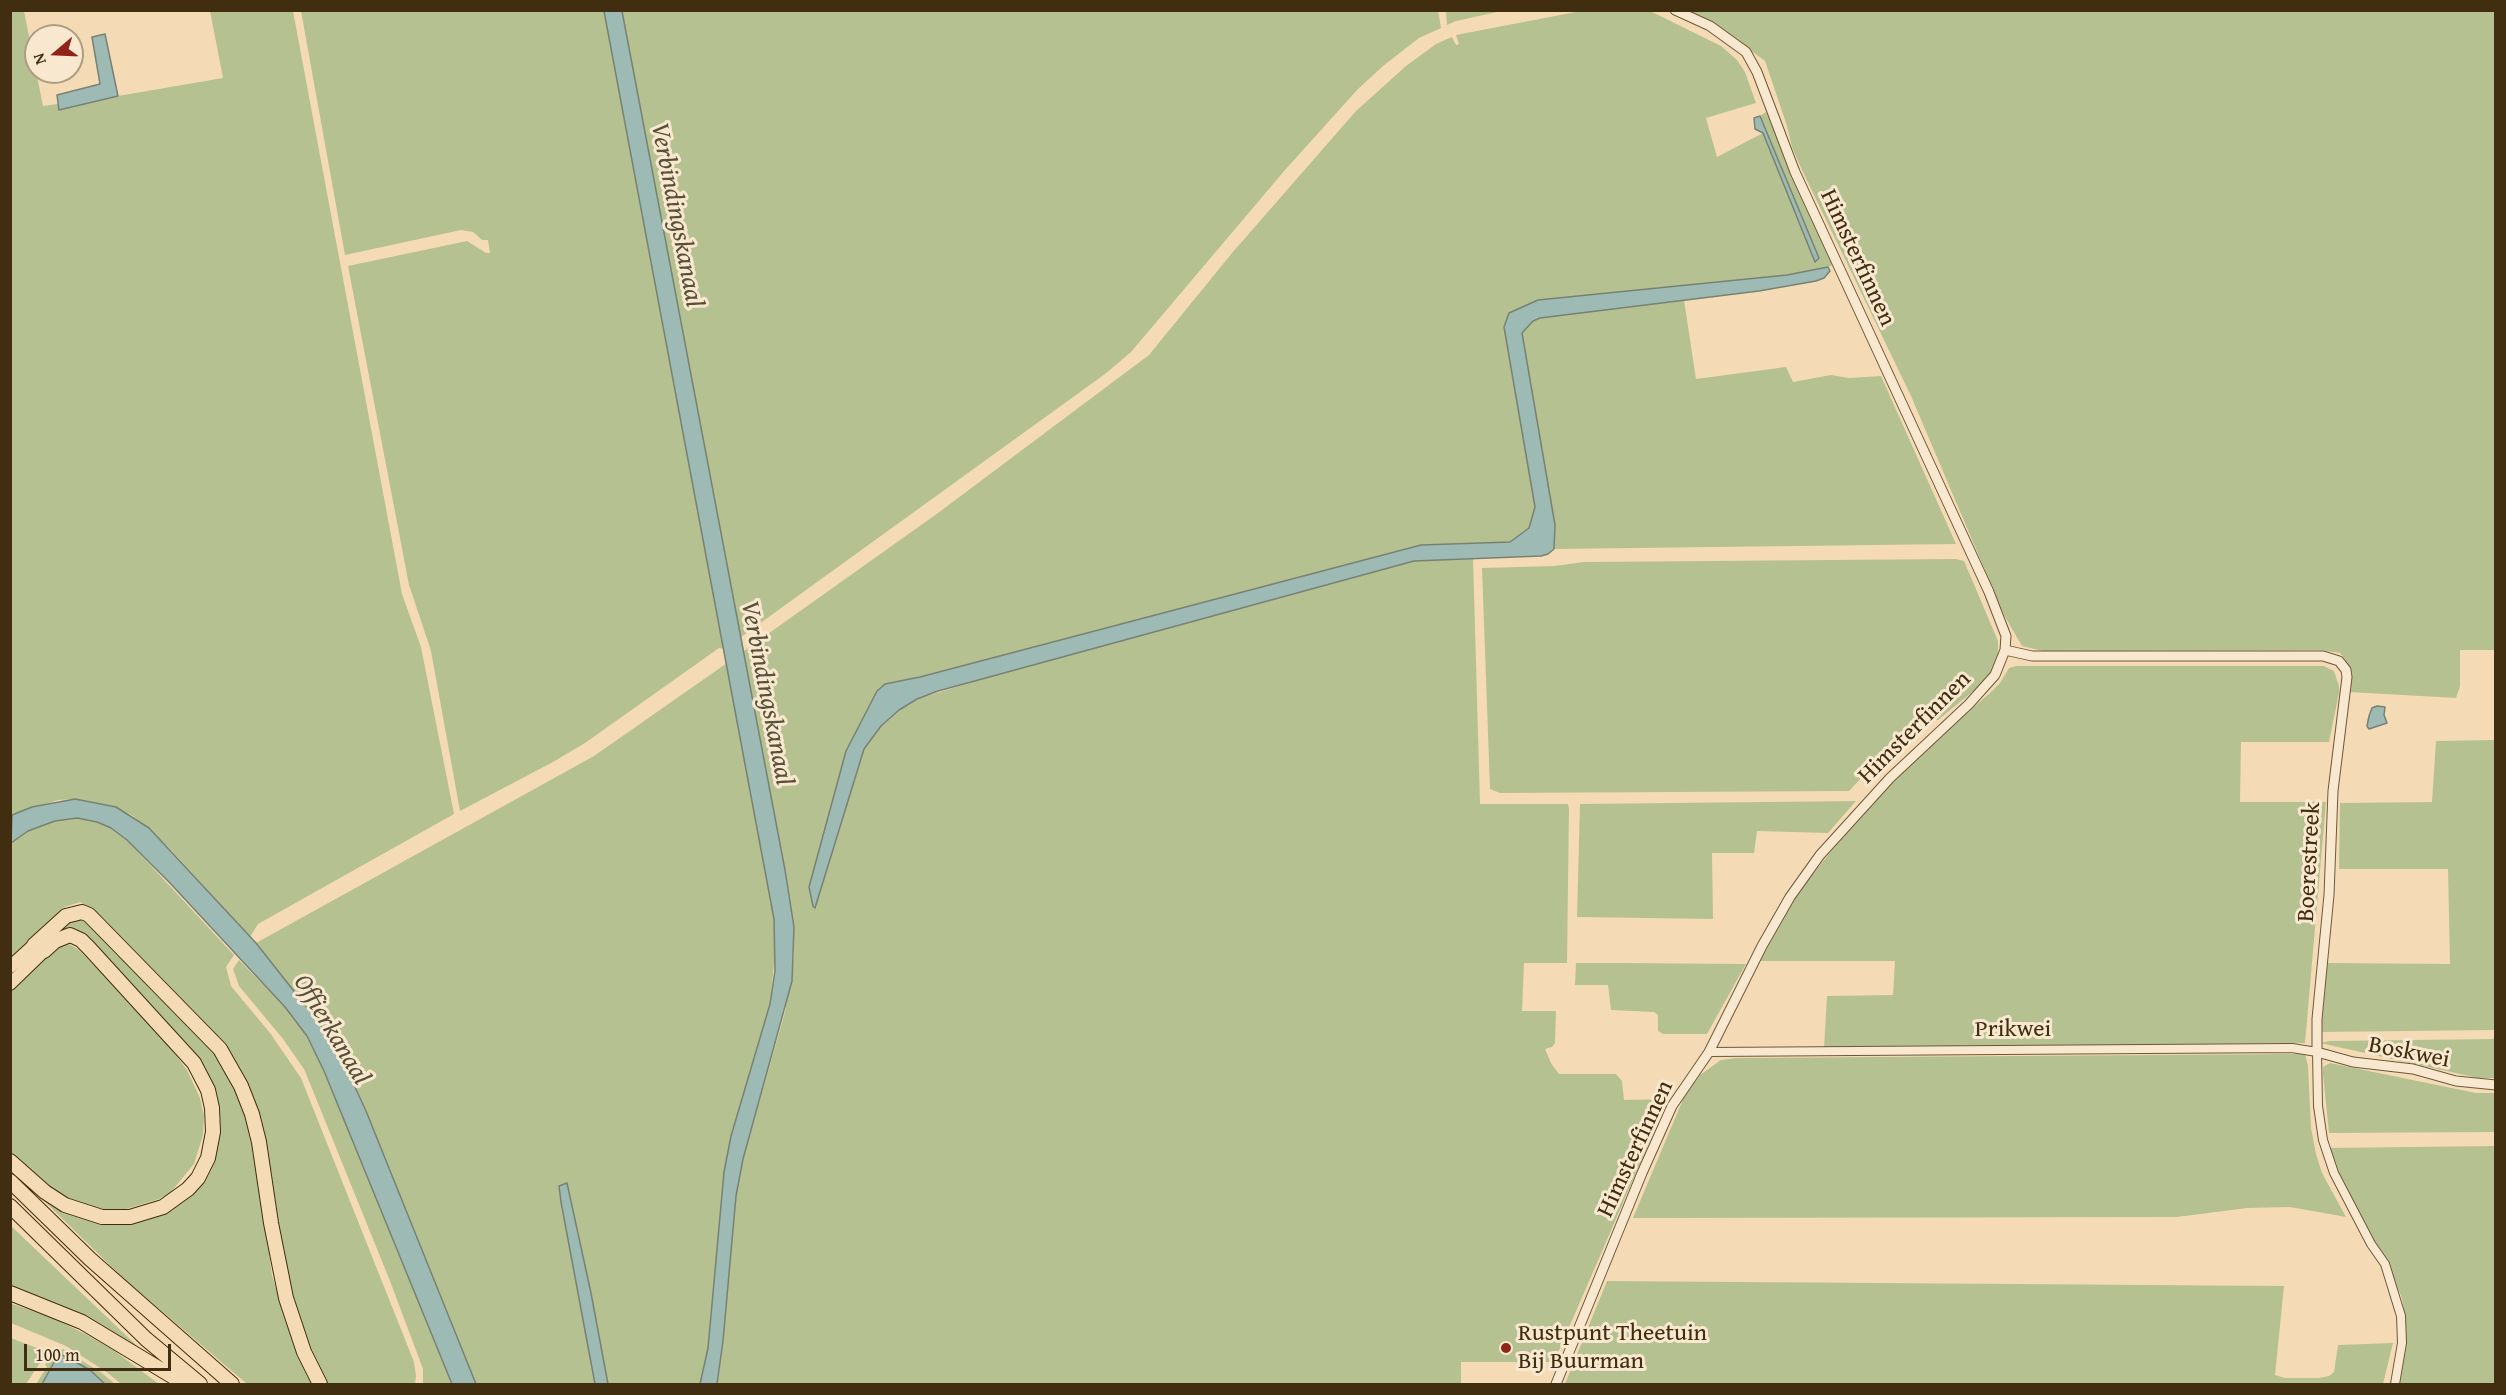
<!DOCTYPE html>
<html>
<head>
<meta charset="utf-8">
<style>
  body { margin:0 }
  #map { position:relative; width:2506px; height:1395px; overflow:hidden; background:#f4dbb5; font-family:"Gentium Book Plus",serif }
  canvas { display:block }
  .frame { position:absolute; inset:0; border:12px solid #412d0f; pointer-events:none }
  .north { position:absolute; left:24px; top:24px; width:60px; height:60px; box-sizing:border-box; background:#f8e8cf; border:2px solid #af9d82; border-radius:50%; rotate:251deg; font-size:16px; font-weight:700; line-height:24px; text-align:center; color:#412d0f }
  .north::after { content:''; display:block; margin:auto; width:21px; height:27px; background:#8f2418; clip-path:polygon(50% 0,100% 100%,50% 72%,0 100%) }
  .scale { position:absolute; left:24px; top:1344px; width:147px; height:27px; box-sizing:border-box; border:3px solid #412d0f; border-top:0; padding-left:8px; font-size:18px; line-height:21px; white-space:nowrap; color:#412d0f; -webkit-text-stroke:4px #f8e8cf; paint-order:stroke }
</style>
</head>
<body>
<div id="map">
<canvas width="2506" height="1395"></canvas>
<div class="frame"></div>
<div class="north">N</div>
<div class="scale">100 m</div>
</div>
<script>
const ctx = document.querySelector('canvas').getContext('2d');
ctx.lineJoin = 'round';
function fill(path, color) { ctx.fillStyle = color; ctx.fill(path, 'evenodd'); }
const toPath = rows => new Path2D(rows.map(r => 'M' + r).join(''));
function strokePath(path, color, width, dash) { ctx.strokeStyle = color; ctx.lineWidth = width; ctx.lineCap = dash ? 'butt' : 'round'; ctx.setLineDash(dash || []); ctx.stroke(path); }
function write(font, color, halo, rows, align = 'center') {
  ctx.font = font + ' "Gentium Book Plus",serif'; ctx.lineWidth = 6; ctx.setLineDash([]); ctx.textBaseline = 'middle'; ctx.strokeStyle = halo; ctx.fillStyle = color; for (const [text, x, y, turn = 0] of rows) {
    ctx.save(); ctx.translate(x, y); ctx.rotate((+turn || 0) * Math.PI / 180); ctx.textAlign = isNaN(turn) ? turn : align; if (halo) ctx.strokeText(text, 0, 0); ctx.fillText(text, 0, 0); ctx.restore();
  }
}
fill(toPath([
  [1438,10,1441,28,1419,38,1383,66,1358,89,1285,170,1131,352,1105,374,741,637,622,11],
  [1648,10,1721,46,1737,60,1745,72,1756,103,1706,118,1717,157,1763,133,1815,261,1819,259,1760,116,1766,112,1833,265,1816,271,1787,275,1538,300,1509,313,1504,327,1535,507,1529,528,1510,542,1421,545,920,677,885,684,877,691,857,729,815,907,864,749,881,726,899,710,917,699,1038,662,1414,561,1473,557,1480,804,1568,804,1569,808,1567,963,1524,963,1522,1011,1556,1011,1555,1043,1552,1047,1545,1049,1551,1063,1559,1074,1616,1074,1622,1081,1624,1100,1668,1099,1554,1362,1461,1362,1461,1384,717,1384,723,1341,736,1196,743,1159,785,1012,794,957,794,927,785,870,744,651,938,513,1149,355,1232,253,1356,111,1406,66,1436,44,1452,37,1456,45,1459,44,1456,35,1581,11],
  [11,11,24,11,43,106,58,104,59,110,118,96,223,78,210,11,293,11,402,594,421,647,454,814,258,924,250,937,170,849,133,816,116,807,75,799,58,800,11,816],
  [301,11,604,11,725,649,719,648,585,743,553,762,460,811,431,651,409,585,348,266,467,241,486,253,490,253,488,240,482,240,473,232,461,230,345,255],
  [1446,11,1502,11,1456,21,1447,25],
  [1687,11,2495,11,2495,650,2460,650,2460,686,2456,698,2349,692,2348,667,2345,659,2340,653,2320,650,2043,651,2022,646,2004,615,1911,396,1802,170,1792,147,1787,126,1765,61,1719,27],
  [1684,300,1696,379,1786,367,1793,382,1831,375,1849,378,1881,376,1956,544,1554,549,1555,540,1522,333,1533,320,1540,318],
  [1956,559,1964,561,1998,641,1998,656,1992,672,1982,684,1938,720,1917,720,1849,791,1500,793,1490,789,1482,568,1555,566,1584,562],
  [727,663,774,918,776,947,770,1004,752,1066,711,1310,708,1348,700,1384,608,1384,567,1184,559,1186,561,1202,595,1384,476,1384,366,1111,344,1063,327,1033,256,943,594,756],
  [2016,666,2324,666,2334,671,2339,686,2339,693,2329,742,2241,742,2240,802,2326,802,2305,1043,1824,1048,1827,996,1893,995,1895,961,1760,961,1798,893,1832,850,1910,762,1990,693,2000,683,2009,668],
  [2495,740,2495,1030,2321,1032,2327,963,2450,964,2448,869,2339,869,2340,803,2432,802,2436,741],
  [1856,801,1828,833,1757,831,1754,853,1712,853,1713,919,1577,917,1580,804],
  [77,818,97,822,111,828,127,840,234,955,226,967,231,986,270,1033,301,1078,414,1362,416,1376,415,1384,324,1384,321,1380,285,1283,264,1136,189,1007,100,915,80,902,65,907,11,960,11,843,28,831,55,821],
  [79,920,85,921,195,1030,218,1058,234,1084,248,1120,260,1185,272,1275,286,1323,312,1384,247,1384,123,1278,31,1188,75,1215,94,1222,112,1223,135,1221,203,1173,210,1088,68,932,55,932,64,925],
  [69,944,79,950,130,1002,171,1049,187,1070,200,1098,204,1116,203,1135,194,1164,171,1192,159,1199,126,1209,100,1210,65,1199,47,1187,11,1155,10,992,54,949],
  [239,960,285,1007,307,1036,335,1095,452,1384,423,1384,423,1369,390,1281,311,1086,304,1069,283,1039,239,986,233,969],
  [1576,963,1618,963,1746,964,1707,1034,1663,1034,1658,1031,1658,1015,1654,1012,1611,1010,1608,985,1575,985],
  [2495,1039,2495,1078,2478,1078,2320,1043,2330,1041],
  [2292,1054,2305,1054,2308,1066,2311,1128,2316,1154,2322,1173,2346,1217,2290,1207,2247,1208,2177,1217,1633,1218,1684,1097,1700,1075,1721,1060,1736,1058],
  [2330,1063,2476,1093,2495,1093,2495,1132,2329,1133,2323,1074,2323,1067],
  [2495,1146,2495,1384,2396,1384,2404,1342,2405,1315,2402,1298,2389,1269,2337,1179,2326,1148],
  [10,1225,153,1361,11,1291],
  [1607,1281,2284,1286,2275,1375,2285,1378,2319,1378,2329,1376,2334,1372,2338,1345,2393,1343,2383,1384,1565,1384],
  [10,1303,53,1318,89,1336,113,1350,159,1384,121,1384,108,1373,66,1346,11,1323],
  [11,1338,47,1352,26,1384,11,1384],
  [63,1349,102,1373,115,1384,105,1384,90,1370,54,1362,42,1384,36,1384,47,1367,45,1365,53,1354]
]), '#b6c192');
const water = toPath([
  [604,11,622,11,785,870,794,927,792,981,743,1159,736,1196,723,1341,717,1384,700,1384,708,1348,724,1172,731,1136,770,1004,775,971,774,919,604,11],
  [105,34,118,96,59,110,57,95,100,84,92,37,105,34],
  [1760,116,1819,258,1815,262,1763,133,1755,129,1754,118,1760,116],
  [1828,267,1830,271,1824,278,1816,281,1759,291,1540,318,1533,321,1522,333,1555,525,1554,549,1548,554,1541,556,1414,561,938,691,917,699,899,710,881,726,864,749,815,908,813,906,809,887,846,751,877,691,885,684,920,677,1421,545,1510,542,1529,528,1535,507,1504,327,1509,313,1538,300,1787,275,1828,267],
  [2377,706,2385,707,2384,715,2387,723,2369,729,2367,726,2369,716,2372,708,2377,706],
  [75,799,116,807,149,828,256,943,327,1033,344,1063,366,1111,476,1384,452,1384,324,1071,307,1036,285,1007,169,882,127,840,111,828,97,822,77,818,55,821,28,831,11,843,12,815,32,807,75,799],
  [567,1183,591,1293,608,1384,595,1384,561,1202,559,1186,567,1183],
  [59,1353,90,1370,105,1384,42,1384,59,1353]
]);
fill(water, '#9dbab4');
strokePath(water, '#788272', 1.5);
const minor = toPath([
  [1709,1052,2292,1048,2317,1052,2318,1106,2323,1140,2334,1173,2371,1244,2385,1264,2401,1316,2402,1343,2395,1384]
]);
const tertiary = toPath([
  [2005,650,2032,656,2323,656,2339,661,2346,670,2347,677,2333,791,2329,895,2317,1019,2317,1052,2353,1062,2413,1069,2456,1081,2496,1085],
  [1556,1384,1642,1173,1672,1106,1709,1052,1762,946,1790,897,1820,855,1890,778,1969,704,1995,675,2005,650,2006,636,1989,592,1795,172,1757,72,1746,52,1710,26,1675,10]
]);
const primary = toPath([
  [10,967,34,945],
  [10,984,44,951]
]);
const motorway = toPath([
  [34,945,66,916,82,912,89,915,220,1049,241,1086,252,1114,259,1142,271,1223,286,1298,304,1352,320,1384],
  [10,1161,45,1192,65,1205,102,1217,130,1217,163,1207,188,1189,198,1178,208,1158,213,1132,212,1108,208,1090,194,1063,89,948,81,940,70,935,55,941,44,951],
  [10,1181,90,1259,232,1384],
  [10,1206,146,1339,200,1384],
  [10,1293,82,1322,185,1384]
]);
strokePath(minor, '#6e5838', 10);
strokePath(tertiary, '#6e5838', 11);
strokePath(primary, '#412d0f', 14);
strokePath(motorway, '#412d0f', 16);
strokePath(minor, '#f8e8cf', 8);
strokePath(tertiary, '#f8e8cf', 9);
strokePath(primary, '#f4dbb5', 12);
strokePath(motorway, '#f4dbb5', 14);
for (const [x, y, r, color] of [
  [1506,1348,6,"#8f2418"]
]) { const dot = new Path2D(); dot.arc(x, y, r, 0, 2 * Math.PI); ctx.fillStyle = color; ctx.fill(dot); strokePath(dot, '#f8e8cf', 2); }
write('24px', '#412d0f', '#f8e8cf', [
  ["Himsterfinnen",1857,258,65],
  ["Himsterfinnen",1915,728,-45],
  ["Boerestreek",2310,862,-87],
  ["Prikwei",2013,1030],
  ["Boskwei",2409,1053,11],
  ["Himsterfinnen",1636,1149,-65]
]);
write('24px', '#412d0f', '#f8e8cf', [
  ["Rustpunt Theetuin",1518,1334],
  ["Bij Buurman",1518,1362]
], 'left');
write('italic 26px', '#585038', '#f8e8cf', [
  ["Verbindingskanaal",676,215,79],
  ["Verbindingskanaal",766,693,79],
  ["Offierkanaal",331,1030,59]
]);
</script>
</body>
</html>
